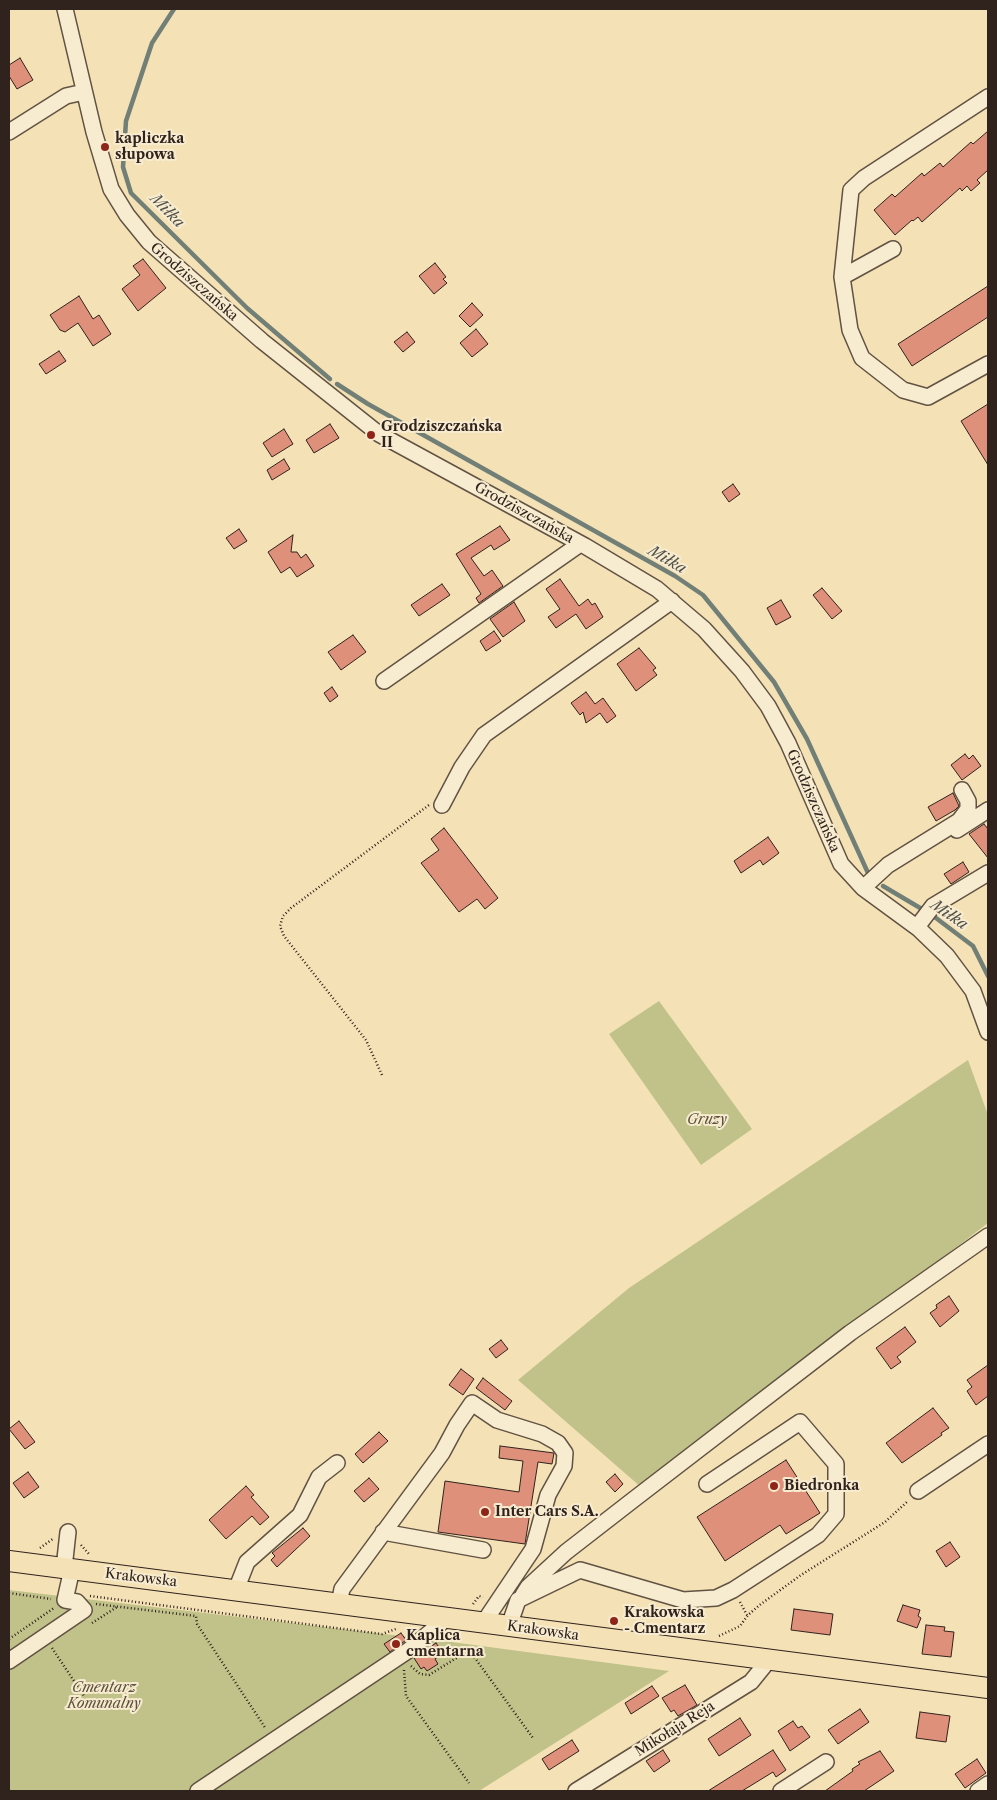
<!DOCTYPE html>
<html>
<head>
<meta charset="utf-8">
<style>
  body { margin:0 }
  #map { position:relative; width:997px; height:1800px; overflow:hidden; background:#f4e2b6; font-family:"Libre Caslon Text",serif }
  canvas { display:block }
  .frame { position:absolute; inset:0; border:10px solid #30221d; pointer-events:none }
</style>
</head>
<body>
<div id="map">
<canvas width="997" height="1800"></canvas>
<div class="frame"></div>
</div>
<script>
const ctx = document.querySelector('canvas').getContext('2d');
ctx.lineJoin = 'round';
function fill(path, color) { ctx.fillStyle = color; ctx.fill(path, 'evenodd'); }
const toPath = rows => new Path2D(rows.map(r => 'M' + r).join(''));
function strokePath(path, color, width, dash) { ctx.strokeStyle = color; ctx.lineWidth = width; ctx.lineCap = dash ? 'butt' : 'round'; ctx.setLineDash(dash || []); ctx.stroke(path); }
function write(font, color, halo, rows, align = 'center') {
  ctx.font = font + ' "Libre Caslon Text",serif'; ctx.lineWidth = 4; ctx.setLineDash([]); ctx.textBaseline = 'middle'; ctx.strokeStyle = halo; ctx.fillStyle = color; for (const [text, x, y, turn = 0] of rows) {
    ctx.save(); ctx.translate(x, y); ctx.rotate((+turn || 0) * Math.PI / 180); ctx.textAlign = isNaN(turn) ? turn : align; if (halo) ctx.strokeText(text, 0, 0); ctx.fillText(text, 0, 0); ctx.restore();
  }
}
fill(toPath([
  [659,1001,752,1129,701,1165,609,1034],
  [968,1060,988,1115,988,1223,642,1488,518,1380,629,1288],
  [9,1590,444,1641,669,1671,479,1791,9,1791]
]), '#c1c28a');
strokePath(toPath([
  [174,9,152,43,126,121,123,167,131,193,247,308,330,379],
  [337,384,368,404,675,576,703,595,774,682,807,739,868,873],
  [883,886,932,915,973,946,988,976]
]), '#717f76', 4.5);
const building = toPath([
  [20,58,33,80,17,89,9,76,9,65,20,58],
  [988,131,988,170,977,180,980,183,971,191,967,186,962,191,960,188,922,222,918,217,913,221,912,220,895,235,874,210,892,194,895,197,922,173,924,176,940,163,943,167,971,142,973,144,988,131],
  [143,259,166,288,138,311,122,289,140,275,133,266,143,259],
  [435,263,446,277,443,279,447,283,434,294,419,276,435,263],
  [988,286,988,317,912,366,898,344,988,286],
  [79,296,93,319,99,315,111,334,93,346,78,323,65,332,60,330,50,315,79,296],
  [472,303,483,315,470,327,459,316,472,303],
  [476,329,488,344,472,357,460,343,476,329],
  [407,332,415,342,403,352,394,342,407,332],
  [59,351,66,361,46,374,39,364,59,351],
  [988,404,988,465,961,421,988,404],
  [330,424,339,438,314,453,306,440,330,424],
  [284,429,293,444,272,457,263,443,284,429],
  [284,459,290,469,272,480,267,470,284,459],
  [733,484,740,494,729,502,722,492,733,484],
  [500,526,510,540,494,550,491,545,471,558,484,576,492,570,503,586,479,603,476,598,481,594,456,554,500,526],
  [239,529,247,541,234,549,226,538,239,529],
  [293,535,291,552,297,552,301,558,306,554,314,566,297,577,290,567,281,573,268,552,293,535],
  [560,579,579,606,588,599,592,605,595,603,603,617,586,629,576,614,556,628,548,617,560,609,546,589,560,579],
  [442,584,450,595,419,616,411,605,442,584],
  [822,588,842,611,832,619,813,595,822,588],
  [781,600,791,617,776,625,767,608,781,600],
  [514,602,525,621,503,637,490,619,514,602],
  [494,631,501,641,486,651,480,641,494,631],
  [353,635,366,652,341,670,328,652,353,635],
  [639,648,656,668,653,670,657,675,636,691,617,664,639,648],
  [332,687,338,696,330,702,324,693,332,687],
  [586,692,595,704,603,698,616,716,607,723,600,713,586,723,583,712,580,715,571,703,586,692],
  [965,754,969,759,973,755,981,766,962,780,951,765,965,754],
  [953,793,959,806,955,810,936,821,928,807,953,793],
  [984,824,988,829,988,858,969,834,984,824],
  [444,828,498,898,485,909,477,899,459,912,421,863,439,850,431,839,444,828],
  [768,837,779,853,763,865,760,860,741,873,734,861,768,837],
  [963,862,969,872,951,884,944,874,963,862],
  [949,1296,959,1311,940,1327,930,1313,937,1308,936,1305,949,1296],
  [905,1327,916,1342,897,1357,901,1362,891,1369,876,1348,905,1327],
  [501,1340,508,1349,496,1358,489,1349,501,1340],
  [988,1365,988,1396,976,1405,967,1391,972,1387,967,1380,988,1365],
  [461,1369,474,1379,463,1395,449,1385,461,1369],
  [483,1378,512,1401,505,1410,476,1388,483,1378],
  [933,1408,949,1428,941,1433,942,1435,902,1463,886,1443,933,1408],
  [19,1421,35,1442,25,1449,9,1429,19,1421],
  [379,1432,388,1441,363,1463,355,1454,379,1432],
  [500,1446,554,1453,552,1464,538,1462,525,1544,438,1532,445,1481,519,1492,523,1461,499,1458,500,1446],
  [786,1460,820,1513,786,1534,780,1525,725,1561,697,1517,786,1460],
  [28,1472,39,1487,24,1498,13,1483,28,1472],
  [615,1474,623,1484,615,1492,606,1482,615,1474],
  [369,1478,379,1489,364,1502,354,1491,369,1478],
  [246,1486,254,1495,251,1497,269,1517,260,1525,252,1516,226,1539,209,1520,246,1486],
  [303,1528,310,1536,277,1567,271,1560,275,1556,272,1553,303,1528],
  [950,1542,960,1557,946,1567,936,1551,950,1542],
  [903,1605,920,1610,918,1616,921,1618,917,1628,897,1621,903,1605],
  [794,1609,833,1614,830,1635,791,1630,794,1609],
  [926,1625,945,1627,944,1631,954,1632,951,1657,922,1654,926,1625],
  [401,1633,406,1640,390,1652,384,1644,401,1633],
  [436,1643,443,1653,435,1659,438,1664,427,1671,424,1667,421,1669,414,1658,436,1643],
  [685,1685,697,1705,678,1716,674,1710,671,1712,662,1698,685,1685],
  [652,1686,659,1696,631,1714,625,1703,652,1686],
  [860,1709,869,1722,838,1744,828,1730,860,1709],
  [920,1712,950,1716,946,1742,916,1738,920,1712],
  [740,1718,751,1735,719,1756,708,1739,740,1718],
  [793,1721,798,1728,802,1726,810,1737,790,1751,778,1731,793,1721],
  [572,1740,579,1751,549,1770,542,1759,572,1740],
  [663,1750,670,1761,654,1772,646,1761,663,1750],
  [773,1750,786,1770,776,1777,773,1772,742,1791,708,1791,773,1750],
  [880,1751,894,1771,864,1791,825,1791,853,1771,852,1769,860,1764,858,1762,880,1751],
  [977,1759,986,1773,965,1788,955,1774,977,1759]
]);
fill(building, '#df907a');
strokePath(building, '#30221d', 1);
const minor = toPath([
  [65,9,94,132,111,189,127,215,149,242,262,341,379,434,585,546,657,589,704,629,742,671,768,706,788,743,841,864,863,888,919,929,947,956,973,991,988,1032],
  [988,97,864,178,851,190,842,277,850,330,862,358,903,390,928,397,988,364],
  [9,132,66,96,84,92],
  [842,277,893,249],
  [384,681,580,544],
  [442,805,462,767,484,735,672,601],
  [957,830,988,810],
  [863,888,888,865,959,821,968,809,968,801,962,790],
  [917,927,933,906,988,873],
  [918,1491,988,1444],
  [383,1532,483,1550],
  [64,1568,68,1532],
  [236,1590,247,1562,300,1515,319,1477,337,1463],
  [523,1595,528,1587,566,1552,633,1500,850,1333,988,1236],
  [339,1604,342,1589,442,1453,457,1425,472,1403,497,1420,542,1434,558,1443,565,1453,564,1466,548,1495,533,1549,484,1622],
  [509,1626,518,1600,580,1570,683,1600,716,1598,733,1590,818,1535,836,1514,836,1464,800,1422,707,1484],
  [9,1661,84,1610,77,1602,65,1600,72,1569],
  [198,1791,409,1650,448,1617],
  [576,1791,751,1682,768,1661],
  [781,1791,826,1762],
  [978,1791,988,1784]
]);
const major = toPath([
  [9,1561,988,1688]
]);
strokePath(minor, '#615243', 18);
strokePath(major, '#30221d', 22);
strokePath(toPath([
  [382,1075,366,1040,284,936,280,926,283,916,291,908,429,805],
  [81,1545,89,1554],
  [40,1548,54,1538],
  [9,1593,51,1599],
  [90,1596,382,1634,396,1629],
  [740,1602,747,1615],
  [96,1604,196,1616,197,1624,266,1729],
  [473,1604,479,1596,483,1597],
  [92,1623,117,1607],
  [719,1636,740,1626,748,1615,761,1604,801,1575,885,1522,908,1501],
  [9,1639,54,1608],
  [52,1648,84,1696],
  [411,1666,420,1674,429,1675,458,1657,472,1654,533,1738],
  [404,1670,406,1696,469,1783]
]), '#30221d', 2.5, [1, 2.5]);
strokePath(minor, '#f8ecd0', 15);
strokePath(major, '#f4e2b6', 20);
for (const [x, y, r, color] of [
  [105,147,5,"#8f2418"],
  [371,435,5,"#8f2418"],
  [774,1486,5,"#8f2418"],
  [485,1512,5,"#8f2418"],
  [614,1621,5,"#8f2418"],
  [396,1644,5,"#8f2418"]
]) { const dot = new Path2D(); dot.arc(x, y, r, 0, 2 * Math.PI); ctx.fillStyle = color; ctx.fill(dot); strokePath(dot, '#f8ecd0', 2); }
write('bold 14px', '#30221d', '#f8ecd0', [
  ["kapliczka",115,139],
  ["słupowa",115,155],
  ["Grodziszczańska",381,427],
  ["II",381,443],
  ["Biedronka",784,1486],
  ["Inter Cars S.A.",495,1512],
  ["Krakowska",624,1613],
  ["- Cmentarz",624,1629],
  ["Kaplica",406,1636],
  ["cmentarna",406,1652]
], 'left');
write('14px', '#30221d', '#f8ecd0', [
  ["Grodziszczańska",194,282,41],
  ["Grodziszczańska",524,513,29],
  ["Grodziszczańska",813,801,66],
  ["Krakowska",141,1578,7],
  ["Krakowska",543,1631,8],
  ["Mikołaja Reja",675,1729,-32]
]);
write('italic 14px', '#5c523e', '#f8ecd0', [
  ["Gruzy",707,1120],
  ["Cmentarz",104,1688],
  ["Komunalny",104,1704]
]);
write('italic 15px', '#505049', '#f8ecd0', [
  ["Miłka",167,211,45],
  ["Miłka",667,560,30],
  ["Miłka",949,915,34]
]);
</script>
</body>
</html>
